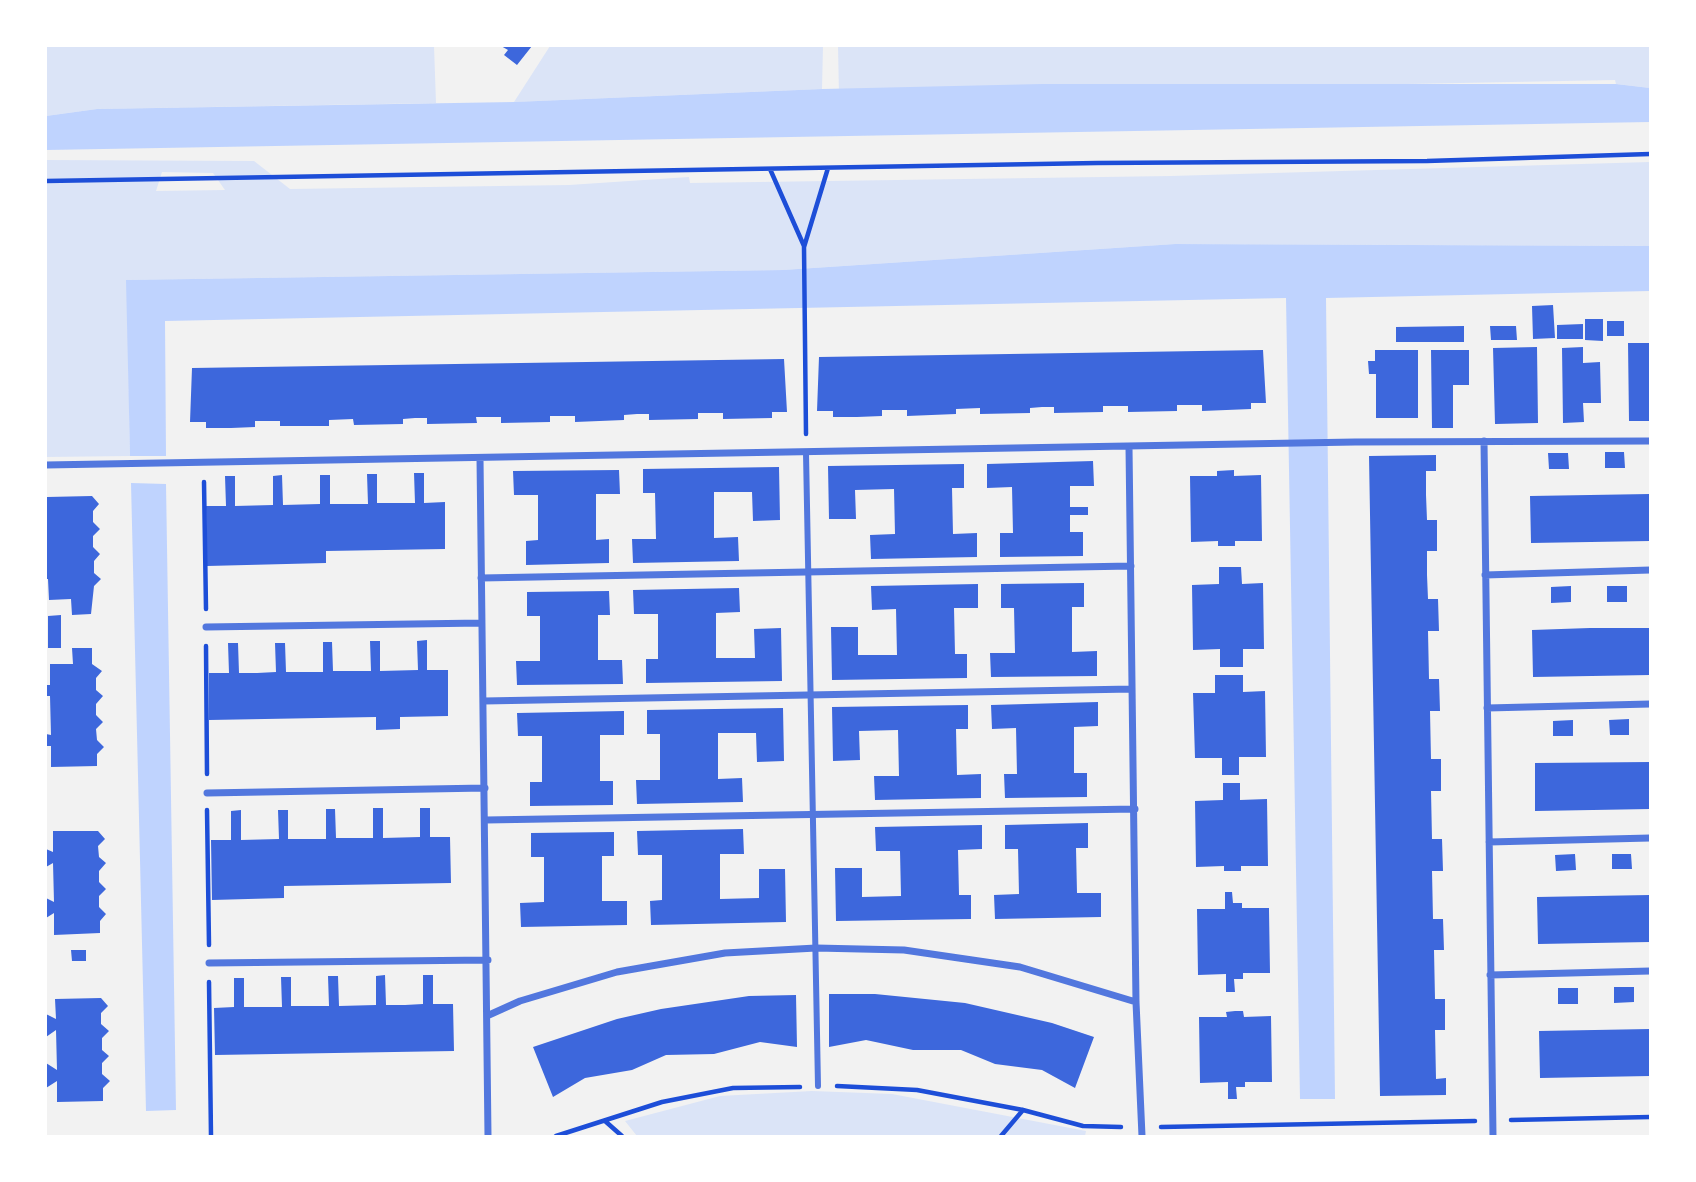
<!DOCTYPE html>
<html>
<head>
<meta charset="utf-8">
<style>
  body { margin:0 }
  #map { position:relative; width:1696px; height:1182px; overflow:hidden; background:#f2f2f2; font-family:"Public Sans",sans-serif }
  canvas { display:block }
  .frame { position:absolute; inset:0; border:47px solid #fff; pointer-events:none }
</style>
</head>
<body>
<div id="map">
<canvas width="1696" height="1182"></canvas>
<div class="frame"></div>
</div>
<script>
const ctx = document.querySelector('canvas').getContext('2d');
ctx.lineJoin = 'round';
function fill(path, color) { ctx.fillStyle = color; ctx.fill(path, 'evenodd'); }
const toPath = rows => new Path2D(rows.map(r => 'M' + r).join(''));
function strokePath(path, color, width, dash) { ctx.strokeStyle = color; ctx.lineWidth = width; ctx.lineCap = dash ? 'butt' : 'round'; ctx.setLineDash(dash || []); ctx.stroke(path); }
fill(toPath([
  [46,46,434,46,436,103,97,109,46,116],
  [550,46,823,46,822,89,514,102],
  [838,46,1650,46,1650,88,1616,84,1615,80,839,95],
  [46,160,254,161,290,189,569,185,689,177,690,183,1171,176,1650,162,1650,246,1175,244,783,270,127,280,130,456,46,457],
  [162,172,213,173,225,190,156,191],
  [812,1091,892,1094,1086,1131,1085,1136,637,1136,625,1121,720,1096]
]), '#dbe4f7');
fill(toPath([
  [1042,84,1616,84,1650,88,1650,122,46,150,46,116,97,109,514,102,822,89],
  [1175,244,1650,246,1650,291,1326,298,1335,1099,1300,1099,1286,298,165,321,166,456,130,456,126,280,783,270],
  [131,483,166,484,176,1110,146,1111]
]), '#bfd3fe');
fill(toPath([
  [501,46,532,46,517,65,504,55,508,50],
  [1553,305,1555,338,1533,339,1532,306],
  [1585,319,1603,319,1603,341,1585,340],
  [1607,321,1624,321,1624,336,1607,336],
  [1583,324,1583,339,1557,339,1557,325],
  [1464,326,1464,342,1396,342,1396,327],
  [1490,326,1516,326,1517,340,1491,340],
  [1628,343,1650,343,1650,421,1629,421],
  [1537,347,1538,423,1495,424,1493,348],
  [1583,347,1583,363,1600,362,1601,403,1583,403,1584,422,1563,423,1562,348],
  [1263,350,1266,403,1251,403,1251,409,1202,411,1202,405,1177,405,1177,411,1128,412,1128,406,1103,406,1103,412,1054,413,1054,407,1042,407,1030,408,1030,413,980,414,980,408,956,409,956,414,907,416,907,410,882,410,882,416,857,417,833,417,833,411,817,411,819,357],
  [1375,350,1418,350,1418,418,1376,418,1376,374,1369,374,1368,361,1375,361],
  [1431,350,1469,350,1469,385,1453,385,1453,428,1432,428],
  [784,359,787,412,772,412,772,418,723,419,723,413,698,413,698,419,649,420,649,414,637,414,624,415,624,420,575,422,575,416,550,416,550,422,501,423,501,417,476,417,477,423,427,424,427,418,415,418,403,419,403,424,354,425,353,419,329,420,329,426,280,426,280,421,255,421,255,427,231,428,206,428,206,422,190,422,192,368],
  [1605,452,1624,452,1625,468,1605,468],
  [1548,453,1568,453,1569,469,1549,469],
  [1436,455,1436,471,1426,471,1426,495,1427,520,1437,520,1437,551,1427,551,1427,575,1428,599,1438,599,1439,631,1428,631,1429,679,1439,679,1440,711,1430,711,1431,759,1441,759,1441,791,1431,791,1432,839,1442,839,1443,871,1432,871,1433,919,1443,919,1444,950,1434,950,1435,999,1445,999,1445,1030,1435,1030,1436,1079,1446,1078,1446,1095,1380,1096,1369,456],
  [1093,461,1094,486,1070,486,1070,507,1088,507,1088,515,1070,515,1070,532,1083,532,1083,556,1000,557,1000,533,1013,533,1012,487,987,488,987,464],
  [964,464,964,488,952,488,953,534,977,533,977,557,871,559,870,535,895,534,894,489,855,490,856,519,829,519,828,466],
  [779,467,780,520,753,521,752,492,714,492,714,538,738,537,739,561,633,563,632,539,656,539,655,493,643,493,643,469],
  [619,470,620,494,596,494,596,540,609,539,609,563,526,565,526,541,538,540,538,495,514,495,513,471],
  [1234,470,1234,476,1261,475,1262,541,1235,541,1235,546,1218,546,1218,541,1191,542,1190,476,1217,476,1217,471],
  [414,473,424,473,424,503,445,502,445,549,326,551,326,563,207,566,206,506,226,506,225,476,235,476,235,506,273,505,273,476,282,475,283,505,320,504,320,475,330,475,330,504,368,504,367,474,377,474,377,503,415,503],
  [1650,494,1650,541,1531,543,1530,496],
  [92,496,99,504,93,511,93,522,100,529,93,536,93,547,100,554,94,561,94,573,101,579,94,586,91,614,72,615,71,599,49,600,48,579,46,579,47,497],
  [1219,567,1241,567,1242,584,1263,583,1264,649,1243,649,1243,667,1220,667,1220,649,1193,650,1192,585,1219,584],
  [1084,583,1084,607,1072,607,1072,652,1097,651,1097,676,991,677,990,653,1015,653,1014,608,1001,608,1001,584],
  [978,584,978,608,954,608,955,654,967,654,967,678,832,680,831,627,858,627,858,655,897,655,896,609,872,610,871,586],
  [1571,586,1571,602,1551,603,1551,587],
  [1607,586,1627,586,1627,602,1607,602],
  [739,588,740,612,716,613,716,658,755,658,754,629,781,628,782,681,646,683,646,659,658,659,658,614,634,614,633,590],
  [609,591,610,615,598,615,598,660,622,660,623,684,517,685,516,661,540,661,540,616,527,616,527,592],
  [61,615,61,648,48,648,48,616],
  [1590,628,1650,628,1650,675,1533,677,1532,630],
  [427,640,427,670,448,670,448,716,400,717,400,729,376,730,376,717,209,720,209,673,229,673,228,643,238,643,239,673,257,673,276,672,275,643,285,643,286,672,323,672,323,642,332,642,333,671,371,671,370,641,380,641,380,671,418,670,417,641],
  [72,648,92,648,92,664,102,671,96,678,96,690,103,696,96,704,96,715,103,722,96,729,97,740,104,747,97,754,97,766,51,767,51,746,46,746,46,734,51,735,50,696,46,696,46,685,50,685,50,664,73,664],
  [1215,675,1243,675,1243,692,1265,691,1266,757,1239,757,1239,775,1222,775,1222,758,1195,758,1193,693,1215,693],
  [1098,702,1098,726,1074,727,1074,773,1087,773,1087,797,1005,798,1004,774,1017,774,1016,728,992,729,991,705],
  [968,705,968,729,956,729,957,775,981,774,981,798,875,800,874,776,899,776,898,730,859,731,860,760,833,761,832,707],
  [783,708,784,761,757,762,756,733,718,733,718,779,742,778,743,802,637,804,636,780,660,780,660,734,647,734,647,710],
  [624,711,624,735,600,735,600,781,613,781,613,805,530,806,530,782,542,782,542,736,518,736,517,713],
  [1629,719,1629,735,1610,735,1609,720],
  [1573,720,1573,736,1553,736,1553,721],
  [1650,762,1650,809,1535,811,1535,763],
  [1223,783,1240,783,1240,800,1267,799,1268,866,1241,866,1241,871,1224,871,1224,866,1196,867,1195,801,1223,800],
  [373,808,383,808,383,838,420,837,420,808,430,808,430,837,450,837,451,883,284,886,284,898,212,900,211,840,231,840,231,811,241,810,241,840,279,839,278,810,288,810,288,839,326,839,326,809,335,809,336,838,373,838],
  [1088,823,1088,848,1076,848,1077,893,1101,893,1101,917,995,919,994,895,1019,894,1018,849,1005,849,1005,825],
  [982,825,982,849,958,850,959,895,971,895,971,919,836,921,835,868,862,868,862,897,901,896,900,851,876,851,875,827],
  [743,829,744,854,720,854,720,899,759,898,759,869,785,869,786,922,651,925,650,901,662,900,662,855,638,855,637,831],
  [53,831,98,831,105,839,98,846,99,857,106,863,99,871,99,882,106,889,99,896,99,907,106,914,100,921,100,933,54,935,54,913,46,918,46,898,54,902,53,863,46,867,46,849,53,852],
  [614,832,614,856,602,856,602,901,627,901,627,925,521,927,520,903,544,902,544,857,531,857,531,833],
  [1575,854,1576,870,1556,871,1555,855],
  [1612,854,1631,854,1632,869,1612,869],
  [1225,892,1232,892,1233,903,1242,903,1242,908,1269,908,1269,911,1270,973,1243,973,1243,979,1234,979,1235,992,1226,992,1226,974,1198,975,1197,909,1225,909],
  [1650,895,1650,942,1538,944,1537,897],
  [71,950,86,950,86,961,72,961],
  [385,975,386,1005,405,1005,423,1004,423,975,433,975,433,1004,453,1004,454,1051,215,1055,214,1008,234,1007,234,978,244,978,244,1007,282,1007,281,977,291,977,291,1006,329,1006,328,976,338,976,339,1006,376,1005,376,976],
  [1614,987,1634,987,1634,1002,1614,1003],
  [1558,988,1578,988,1578,1004,1558,1004],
  [829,994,875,994,965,1003,1052,1023,1094,1037,1075,1088,1042,1070,995,1064,961,1050,913,1050,866,1040,829,1047],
  [796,995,797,1047,760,1042,714,1054,666,1055,632,1070,585,1078,553,1097,533,1047,617,1019,661,1009,749,996],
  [101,998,108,1006,101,1013,101,1024,109,1031,102,1038,102,1050,109,1056,102,1063,102,1074,110,1081,103,1088,103,1101,57,1102,57,1081,46,1088,46,1063,57,1070,56,1030,46,1037,46,1014,56,1019,55,999],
  [1235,1011,1243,1011,1244,1017,1271,1016,1272,1082,1245,1082,1245,1087,1236,1087,1237,1099,1228,1099,1228,1082,1200,1083,1199,1017,1227,1017,1226,1012],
  [1650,1029,1650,1076,1540,1078,1539,1031]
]), '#3d67dc');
strokePath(toPath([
  [770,169,804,246],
  [46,181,1097,163,1427,161,1650,154],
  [806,434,804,247,828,168],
  [204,482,206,609],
  [206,646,207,774],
  [207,810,209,945],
  [209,982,211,1136],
  [837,1086,917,1090,1023,1110,1083,1126,1121,1127],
  [1511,1120,1650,1117],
  [605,1121,622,1136],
  [1161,1127,1475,1121],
  [556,1136,662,1102,733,1088,800,1087],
  [1001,1136,1023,1110]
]), '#1d4ed8', 4.5);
strokePath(toPath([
  [806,453,818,1086]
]), '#5277de', 6);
strokePath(toPath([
  [1484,441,1493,1136],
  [1129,447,1136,1002,1142,1136],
  [480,458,488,1136],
  [46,465,1355,442,1650,441],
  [1485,575,1650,570],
  [481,578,1131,566],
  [206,627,482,623],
  [484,701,1132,689],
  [1487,708,1650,704],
  [207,793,485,788],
  [486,820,1135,809],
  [1489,842,1650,838],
  [209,963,488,960],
  [1490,975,1650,971],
  [489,1015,520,1001,617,972,725,953,816,948,904,950,1020,967,1136,1002]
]), '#5277de', 7);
</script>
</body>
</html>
